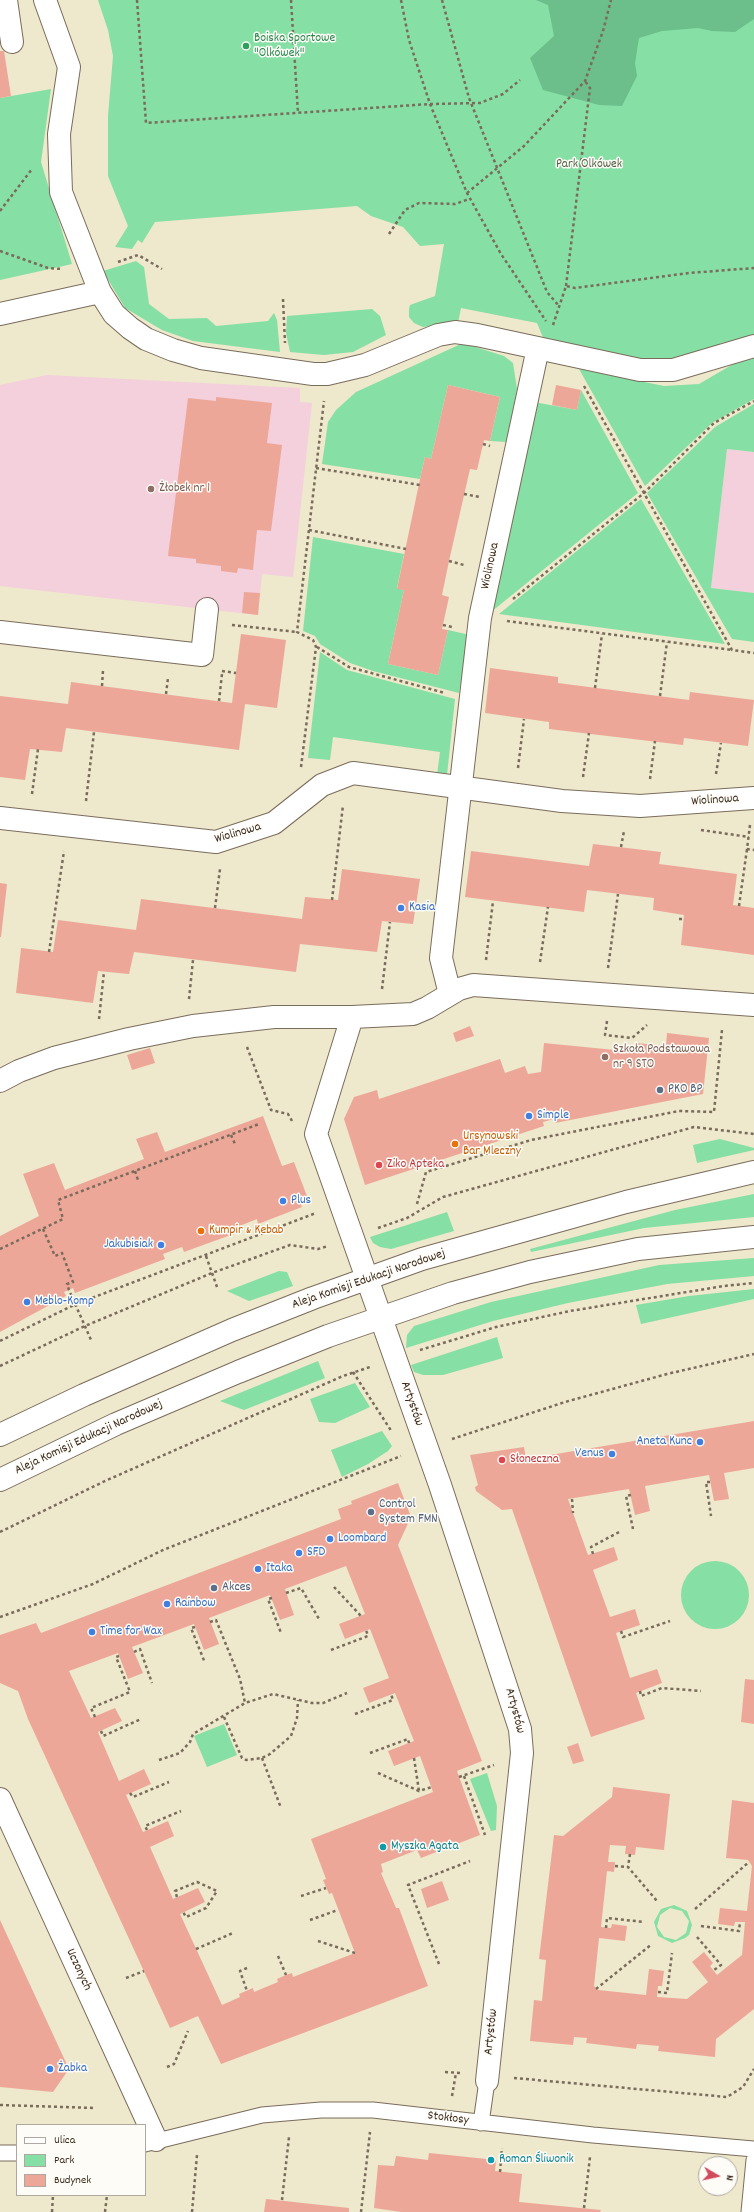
<!DOCTYPE html>
<html>
<head>
<meta charset="utf-8">
<style>
  body { margin:0 }
  #map { position:relative; width:754px; height:2212px; overflow:hidden; background:#eee8cc; font-family:Dekko,sans-serif }
  canvas { display:block }
  .legend { position:absolute; left:16px; top:2124px; width:130px; height:72px; box-sizing:border-box; background:#fdfcf7; border:1px solid #afa8a0; margin:0; padding:5px 7px; list-style:none; font-size:12px; color:#3b2a1e }
  .legend li { display:flex; align-items:center; gap:8px; height:20px }
  .legend b { width:20px; border:1px solid #afa8a0 }
  .north { position:absolute; left:698px; top:2156px; width:40px; height:40px; box-sizing:border-box; background:#fdfcf7; border:1px solid #afa8a0; border-radius:50%; rotate:99deg; font-size:11px; font-weight:700; line-height:16px; text-align:center; color:#3b2a1e }
  .north::after { content:''; display:block; margin:auto; width:14px; height:18px; background:#d1495b; clip-path:polygon(50% 0,100% 100%,50% 72%,0 100%) }
</style>
</head>
<body>
<div id="map">
<canvas width="754" height="2212"></canvas>
<ul class="legend">
<li><b style="height:5px;background:#fff"></b>Ulica</li>
<li><b style="height:11px;background:#86dfa4"></b>Park</li>
<li><b style="height:11px;background:#eda798"></b>Budynek</li>
</ul>
<div class="north">N</div>
</div>
<script>
const ctx = document.querySelector('canvas').getContext('2d');
ctx.lineJoin = 'round';
function fill(path, color) { ctx.fillStyle = color; ctx.fill(path, 'evenodd'); }
const toPath = rows => new Path2D(rows.map(r => 'M' + r).join(''));
function strokePath(path, color, width, dash) { ctx.strokeStyle = color; ctx.lineWidth = width; ctx.lineCap = dash ? 'butt' : 'round'; ctx.setLineDash(dash || []); ctx.stroke(path); }
function write(font, color, halo, rows, align = 'center') {
  ctx.font = font + ' Dekko,sans-serif'; ctx.lineWidth = 3; ctx.setLineDash([]); ctx.textBaseline = 'middle'; ctx.strokeStyle = halo; ctx.fillStyle = color; for (const [text, x, y, turn = 0] of rows) {
    ctx.save(); ctx.translate(x, y); ctx.rotate((+turn || 0) * Math.PI / 180); ctx.textAlign = isNaN(turn) ? turn : align; if (halo) ctx.strokeText(text, 0, 0); ctx.fillText(text, 0, 0); ctx.restore();
  }
}
fill(toPath([
  [47,375,300,388,300,402,312,403,293,577,262,574,258,615,0,586,0,385],
  [727,449,754,452,754,593,711,588]
]), '#f4cfdc');
fill(toPath([
  [98,0,754,0,754,336,721,343,703,357,679,369,544,340,537,323,461,308,458,323,423,327,414,323,409,317,409,309,410,305,435,296,444,244,420,246,403,227,371,216,357,206,155,222,142,243,138,240,132,249,115,247,128,226,108,176,108,116,113,56,108,30],
  [51,89,41,162,72,264,0,280,0,98],
  [136,261,144,267,149,304,169,319,207,318,216,326,268,321,274,313,277,320,280,352,193,341,162,330,125,308,103,271],
  [372,309,380,316,386,335,353,352,324,355,290,352,286,333,287,316],
  [463,343,504,356,513,363,517,389,507,442,490,441,500,397,448,385,431,459,425,457,420,479,322,464,328,422,336,410,356,392],
  [747,356,754,356,754,399,712,423,645,486,579,369,664,386,699,384],
  [581,390,638,493,491,612,534,402,577,410],
  [754,404,754,452,727,449,711,588,754,593,754,642,732,639,647,493,715,427],
  [641,499,725,644,499,614],
  [313,537,404,554,397,588,404,590,388,664,438,675,448,630,470,635,459,693,373,671,350,663,320,644,315,636,303,631],
  [320,652,347,670,455,699,447,775,437,775,440,752,333,737,330,760,308,758],
  [720,1139,754,1148,754,1150,697,1163,693,1145],
  [754,1194,754,1217,644,1228,531,1252,530,1249,675,1210],
  [447,1212,454,1231,391,1249,380,1247,373,1243,370,1237],
  [754,1258,754,1276,667,1284,568,1303,493,1321,406,1348,407,1335,414,1326,491,1302,659,1265],
  [279,1271,287,1272,293,1286,249,1301,227,1291],
  [754,1289,754,1299,641,1324,636,1305,689,1296],
  [497,1337,503,1358,443,1375,423,1375,414,1372,411,1365],
  [318,1361,325,1378,244,1410,220,1401],
  [355,1383,370,1407,335,1423,319,1422,310,1399],
  [382,1431,392,1446,388,1451,368,1464,342,1477,331,1450],
  '681 1595a34 34 0 1 1 68 0a34 34 0 1 1-68 0Z',
  [224,1724,237,1755,207,1767,194,1736],
  [487,1773,497,1806,496,1830,491,1831,470,1779],
  [674,1905,687,1911,692,1925,689,1935,685,1938,672,1943,658,1936,654,1922,661,1909],
  [670,1908,682,1911,689,1921,686,1933,676,1940,664,1937,657,1927,660,1915]
]), '#86dfa4');
fill(toPath([
  [536,0,754,0,754,19,735,32,712,31,698,28,662,31,639,38,635,63,637,76,622,106,599,105,543,90,530,58,554,36,548,5]
]), '#6cbe8a');
fill(toPath([
  [0,51,4,51,11,96,0,98],
  [448,385,500,397,490,441,484,440,477,470,470,469,449,561,442,595,449,597,442,629,448,630,438,675,388,664,404,590,397,589,420,479,425,457,431,459],
  [556,385,581,390,577,410,552,405],
  [216,397,272,403,267,443,282,445,271,531,257,530,253,570,238,568,237,573,221,571,221,566,196,563,196,559,168,556,188,398,216,401],
  [244,592,260,593,258,615,242,613],
  [241,634,286,640,277,708,245,704,239,750,66,728,62,752,30,749,25,780,0,777,0,696,68,704,71,682,232,703],
  [490,668,558,677,558,683,689,700,690,692,754,700,748,746,684,738,683,745,549,729,549,722,485,713],
  [593,844,661,852,659,864,737,874,733,905,754,908,754,955,681,945,684,915,653,910,654,898,587,890,584,912,465,897,471,851,589,866],
  [342,869,420,879,413,924,382,921,377,952,300,944,296,972,134,952,129,974,98,971,93,1003,16,993,21,948,53,952,58,920,136,930,141,899,302,919,305,897,338,900],
  [0,883,7,884,1,937,0,937],
  [470,1026,474,1036,456,1042,453,1033],
  [667,1033,709,1038,703,1094,555,1123,554,1119,543,1122,544,1126,365,1185,344,1119,354,1097,377,1090,379,1099,500,1059,505,1073,525,1066,528,1074,541,1072,544,1043,635,1052,636,1043,666,1046],
  [150,1048,155,1063,132,1070,127,1055],
  [263,1116,282,1166,294,1162,310,1204,308,1205,306,1200,300,1202,302,1207,258,1224,257,1219,237,1227,239,1232,184,1252,182,1247,163,1254,165,1259,75,1293,73,1288,64,1292,66,1296,0,1332,0,1236,39,1216,23,1174,54,1163,65,1190,144,1159,136,1139,157,1132,165,1152],
  [754,1421,754,1468,724,1473,729,1499,714,1501,709,1475,645,1486,650,1511,635,1515,629,1489,568,1499,588,1555,614,1547,618,1560,593,1570,610,1617,635,1609,640,1625,616,1633,630,1678,657,1669,662,1683,636,1693,645,1719,591,1737,512,1509,502,1510,476,1491,475,1487,478,1485,470,1455,524,1447,526,1459],
  [398,1483,411,1517,398,1545,482,1761,457,1771,480,1835,421,1858,417,1850,381,1864,383,1872,381,1873,396,1908,399,1908,428,1986,221,2064,198,2016,170,2028,28,1719,18,1691,0,1683,0,1635,36,1623,41,1633,341,1519,338,1509,352,1504,351,1501],
  [346,1566,365,1614,339,1624,345,1639,370,1629,389,1678,363,1688,369,1703,395,1693,414,1741,388,1751,394,1766,420,1756,433,1792,311,1839,326,1879,323,1880,329,1894,332,1893,355,1953,293,1977,292,1973,286,1975,277,1979,278,1982,254,1992,253,1988,239,1994,240,1997,222,2005,180,1914,205,1902,198,1888,173,1899,150,1847,174,1836,168,1821,143,1832,126,1795,151,1784,144,1769,119,1781,98,1732,122,1721,115,1708,91,1718,69,1671,118,1653,128,1679,143,1673,132,1647,194,1624,204,1650,219,1644,209,1618,270,1595,280,1620,294,1615,285,1589],
  [745,1679,754,1680,754,1724,741,1722],
  [578,1743,584,1761,573,1764,567,1747],
  [613,1787,670,1794,664,1850,636,1847,635,1855,625,1854,626,1846,610,1845,608,1862,615,1862,614,1872,607,1871,601,1927,611,1928,612,1924,627,1926,625,1941,599,1938,594,1986,598,1990,646,1995,649,1969,664,1971,662,1986,658,1986,657,1997,687,1999,708,1982,692,1962,704,1952,713,1963,710,1966,717,1975,742,1955,745,1922,735,1922,734,1926,718,1924,720,1908,747,1911,752,1866,748,1860,726,1858,732,1800,754,1803,754,2009,716,2039,715,2057,658,2051,659,2046,637,2044,636,2049,586,2043,587,2038,574,2037,573,2045,530,2041,534,2000,542,2001,546,1960,539,1959,554,1835,563,1836,612,1797],
  [442,1881,449,1900,427,1908,421,1889],
  [0,1920,69,2069,53,2092,0,2087],
  [429,2153,496,2160,495,2171,522,2174,519,2202,601,2210,600,2212,401,2212,374,2208,378,2165,394,2166,396,2156,428,2160],
  [266,2199,349,2208,349,2212,264,2212]
]), '#eda798');
const service = toPath([
  [481,2123,487,2081],
  [145,2144,262,2115,321,2110,373,2110,593,2135,754,2149],
  [0,2153,17,2153],
  [749,2212,754,2160]
]);
const pedestrian = toPath([
  [0,818,216,842,274,823,322,785,353,773,562,801,640,806,754,798]
]);
const minor = toPath([
  [6,0,12,42],
  [45,0,69,67,59,134,61,192,100,292,114,314,130,328,146,339,173,350,201,358,313,374,327,374,365,365,438,335,455,332,477,335,640,370,673,370,754,346],
  [0,314,100,292],
  [0,632,202,655,207,609],
  [450,994,441,958,480,618,538,348],
  [352,1017,316,1134,440,1485,520,1729,522,1753,487,2081],
  [0,1081,19,1071,54,1058,129,1039,193,1026,274,1017,352,1017,413,1014,427,1008,459,989,473,985,754,1005],
  [0,1799,156,2140]
]);
const secondary = toPath([
  [0,1435,84,1395,232,1330,313,1298,422,1259,626,1202,754,1172],
  [0,1480,116,1424,238,1372,328,1336,453,1293,530,1272,638,1249,754,1237]
]);
strokePath(service, '#7a6c5b', 17);
strokePath(pedestrian, '#7a6c5b', 24);
strokePath(minor, '#7a6c5b', 24);
strokePath(secondary, '#7a6c5b', 24);
strokePath(toPath([
  [137,0,146,123,430,104,480,103,503,94,520,80],
  [291,0,298,113],
  [401,0,409,40,430,104,467,193,501,254,546,321],
  [442,0,469,98,547,292,559,306],
  [467,193,524,146,585,81,603,31,611,0],
  [0,211,32,169],
  [389,234,405,210,419,203,455,204,469,199],
  [0,251,48,268,62,269],
  [118,262,138,255,162,269],
  [566,286,590,88,585,81],
  [283,299,285,343],
  [553,325,566,286,575,288,689,273,754,268],
  [584,386,732,650,754,653],
  [483,444,490,446],
  [316,468,420,485],
  [464,494,480,497],
  [309,530,406,549],
  [449,561,464,565],
  [513,599,644,493,714,423,754,401],
  [507,621,732,650],
  [232,625,297,632],
  [443,625,452,627],
  [317,647,349,667,445,693],
  [222,671,236,673],
  [102,686,103,670],
  [595,688,602,634],
  [166,694,168,678],
  [660,696,667,642],
  [219,701,222,674],
  [301,767,316,647,313,640,297,632,324,401],
  [518,768,524,719],
  [716,774,721,743],
  [583,777,589,733],
  [650,779,655,741],
  [32,794,38,749],
  [86,801,94,732],
  [750,825,747,849,754,850],
  [701,830,749,837],
  [621,847,624,831],
  [332,900,343,805],
  [739,906,747,849],
  [215,908,220,869],
  [679,919,684,919],
  [49,952,64,851],
  [486,960,493,901],
  [540,962,548,907],
  [608,968,618,894],
  [382,989,390,922],
  [189,999,193,960],
  [99,1019,104,972],
  [607,1021,605,1035,632,1038,647,1025],
  [247,1047,271,1110,288,1114,292,1121],
  [231,1135,235,1144],
  [135,1171,138,1180],
  [417,1204,426,1172,531,1140,679,1111,714,1112,722,1030],
  [378,1228,407,1218,443,1197,694,1127,754,1134],
  [43,1229,55,1256,62,1253,73,1282,67,1284,69,1290,91,1340],
  [0,1249,63,1219,58,1200,259,1124],
  [206,1256,217,1287],
  [0,1341,76,1304,316,1213],
  [420,1350,496,1327,570,1311,724,1286,754,1283],
  [0,1366,85,1326,212,1273,290,1245,318,1249,328,1246],
  [353,1372,392,1432],
  [452,1439,565,1402,667,1374,754,1354],
  [710,1482,706,1482,711,1516],
  [631,1495,626,1496,633,1529],
  [572,1499,573,1513],
  [0,1532,105,1481,343,1376,370,1367],
  [593,1554,591,1547,621,1531],
  [334,1587,361,1616],
  [286,1593,301,1588,319,1619],
  [272,1598,268,1599,281,1633],
  [0,1617,93,1584,163,1550,401,1456],
  [210,1622,216,1620,240,1679,245,1703],
  [195,1627,191,1628,205,1663],
  [621,1631,623,1637,670,1621],
  [331,1650,368,1636,366,1630],
  [134,1652,140,1649,152,1683],
  [640,1691,641,1696,662,1688,701,1691],
  [355,1714,393,1700,391,1694],
  [95,1717,91,1708,130,1692,116,1657,119,1656],
  [224,1717,242,1758,246,1760,262,1758,270,1754,291,1736,297,1718,298,1700],
  [101,1731,103,1736,141,1719],
  [370,1753,408,1739,409,1743],
  [262,1758,281,1808],
  [414,1758,419,1791],
  [159,1760,180,1753,190,1742,193,1734,245,1703,273,1694,312,1703,323,1703,347,1693],
  [378,1773,419,1791,432,1787],
  [464,1776,485,1835],
  [459,1777,494,1765],
  [130,1793,133,1797,169,1782],
  [147,1830,145,1826,181,1811],
  [630,1854,628,1867,657,1901],
  [615,1866,628,1867],
  [301,1896,326,1888],
  [177,1897,175,1891,197,1882,217,1891,206,1908,186,1917,183,1912],
  [695,1909,749,1862],
  [310,1920,338,1910],
  [701,1926,739,1931,740,1922],
  [606,1928,607,1918,644,1922],
  [697,1937,721,1965,714,1970],
  [318,1941,355,1953],
  [196,1949,233,1933],
  [278,1956,286,1975],
  [439,1964,408,1885,470,1861],
  [247,1968,240,1971,247,1991],
  [126,1978,144,1971],
  [596,1989,652,1944],
  [658,1992,667,1993,672,1953],
  [167,2067,174,2064,188,2031],
  [445,2072,461,2073],
  [514,2078,727,2097,743,2087,754,2069],
  [452,2096,456,2073],
  [0,2105,95,2108],
  [500,2172,502,2148],
  [282,2200,289,2137],
  [584,2208,590,2157],
  [52,2212,53,2195],
  [105,2212,107,2195],
  [192,2212,197,2155],
  [361,2212,370,2132]
]), '#7a6c5b', 2.5, [3, 3]);
strokePath(service, '#fff', 15);
strokePath(pedestrian, '#fff', 22);
strokePath(minor, '#fff', 22);
strokePath(secondary, '#fff', 22);
for (const [x, y, r, color] of [
  [246,46,4,"#2e9e5b"],
  [151,489,4,"#8d6e63"],
  [401,908,4,"#3f7fe0"],
  [605,1057,4,"#8d6e63"],
  [660,1090,4,"#5c6f8a"],
  [529,1116,4,"#3f7fe0"],
  [455,1144,4,"#e8710a"],
  [379,1165,4,"#e0444e"],
  [283,1201,4,"#3f7fe0"],
  [201,1231,4,"#e8710a"],
  [161,1245,4,"#3f7fe0"],
  [27,1302,4,"#3f7fe0"],
  [700,1442,4,"#3f7fe0"],
  [612,1454,4,"#3f7fe0"],
  [502,1460,4,"#e0444e"],
  [371,1512,4,"#5c6f8a"],
  [330,1539,4,"#3f7fe0"],
  [299,1553,4,"#3f7fe0"],
  [258,1569,4,"#3f7fe0"],
  [214,1588,4,"#5c6f8a"],
  [167,1604,4,"#3f7fe0"],
  [92,1632,4,"#3f7fe0"],
  [383,1847,4,"#0f9aa8"],
  [50,2069,4,"#3f7fe0"],
  [491,2160,4,"#0f9aa8"]
]) { const dot = new Path2D(); dot.arc(x, y, r, 0, 2 * Math.PI); ctx.fillStyle = color; ctx.fill(dot); strokePath(dot, '#fdfcf7', 1.5); }
write('13px', '#27864d', '#fdfcf7', [
  ["Boiska Sportowe",254,39],
  ["\"Olkówek\"",254,54]
], 'left');
write('13px', '#526046', '#fdfcf7', [
  ["Park Olkówek",589,165]
]);
write('13px', '#785e54', '#fdfcf7', [
  ["Żłobek nr 1",159,489],
  ["Szkoła Podstawowa",613,1050],
  ["nr 9 STO",613,1065]
], 'left');
write('13px', '#3b2a1e', '#fdfcf7', [
  ["Wiolinowa",491,566,-78],
  ["Wiolinowa",715,801,-4],
  ["Wiolinowa",238,834,-16],
  ["Aleja Komisji Edukacji Narodowej",369,1280,-19],
  ["Artystów",411,1404,71],
  ["Aleja Komisji Edukacji Narodowej",89,1438,-25],
  ["Artystów",514,1711,75],
  ["Uczonych",78,1970,65],
  ["Artystów",492,2032,-84],
  ["Stokłosy",448,2119,7]
]);
write('13px', '#366cbe', '#fdfcf7', [
  ["Kasia",409,908],
  ["Simple",537,1116],
  ["Plus",291,1201],
  ["Jakubisiak",153,1245,"right"],
  ["Meblo-Komp",35,1302],
  ["Aneta Kunc",692,1442,"right"],
  ["Venus",604,1454,"right"],
  ["Loombard",338,1539],
  ["SFD",307,1553],
  ["Itaka",266,1569],
  ["Rainbow",175,1604],
  ["Time for Wax",100,1632],
  ["Żabka",58,2069]
], 'left');
write('13px', '#4e5e75', '#fdfcf7', [
  ["PKO BP",668,1090],
  ["Control",379,1505],
  ["System FMN",379,1520],
  ["Akces",222,1588]
], 'left');
write('13px', '#c56008', '#fdfcf7', [
  ["Ursynowski",463,1137],
  ["Bar Mleczny",463,1152],
  ["Kumpir & Kebab",209,1231]
], 'left');
write('13px', '#be3a42', '#fdfcf7', [
  ["Ziko Apteka",387,1165],
  ["Słoneczna",510,1460]
], 'left');
write('13px', '#0d838f', '#fdfcf7', [
  ["Myszka Agata",391,1847],
  ["Roman Śliwonik",499,2160]
], 'left');
</script>
</body>
</html>
